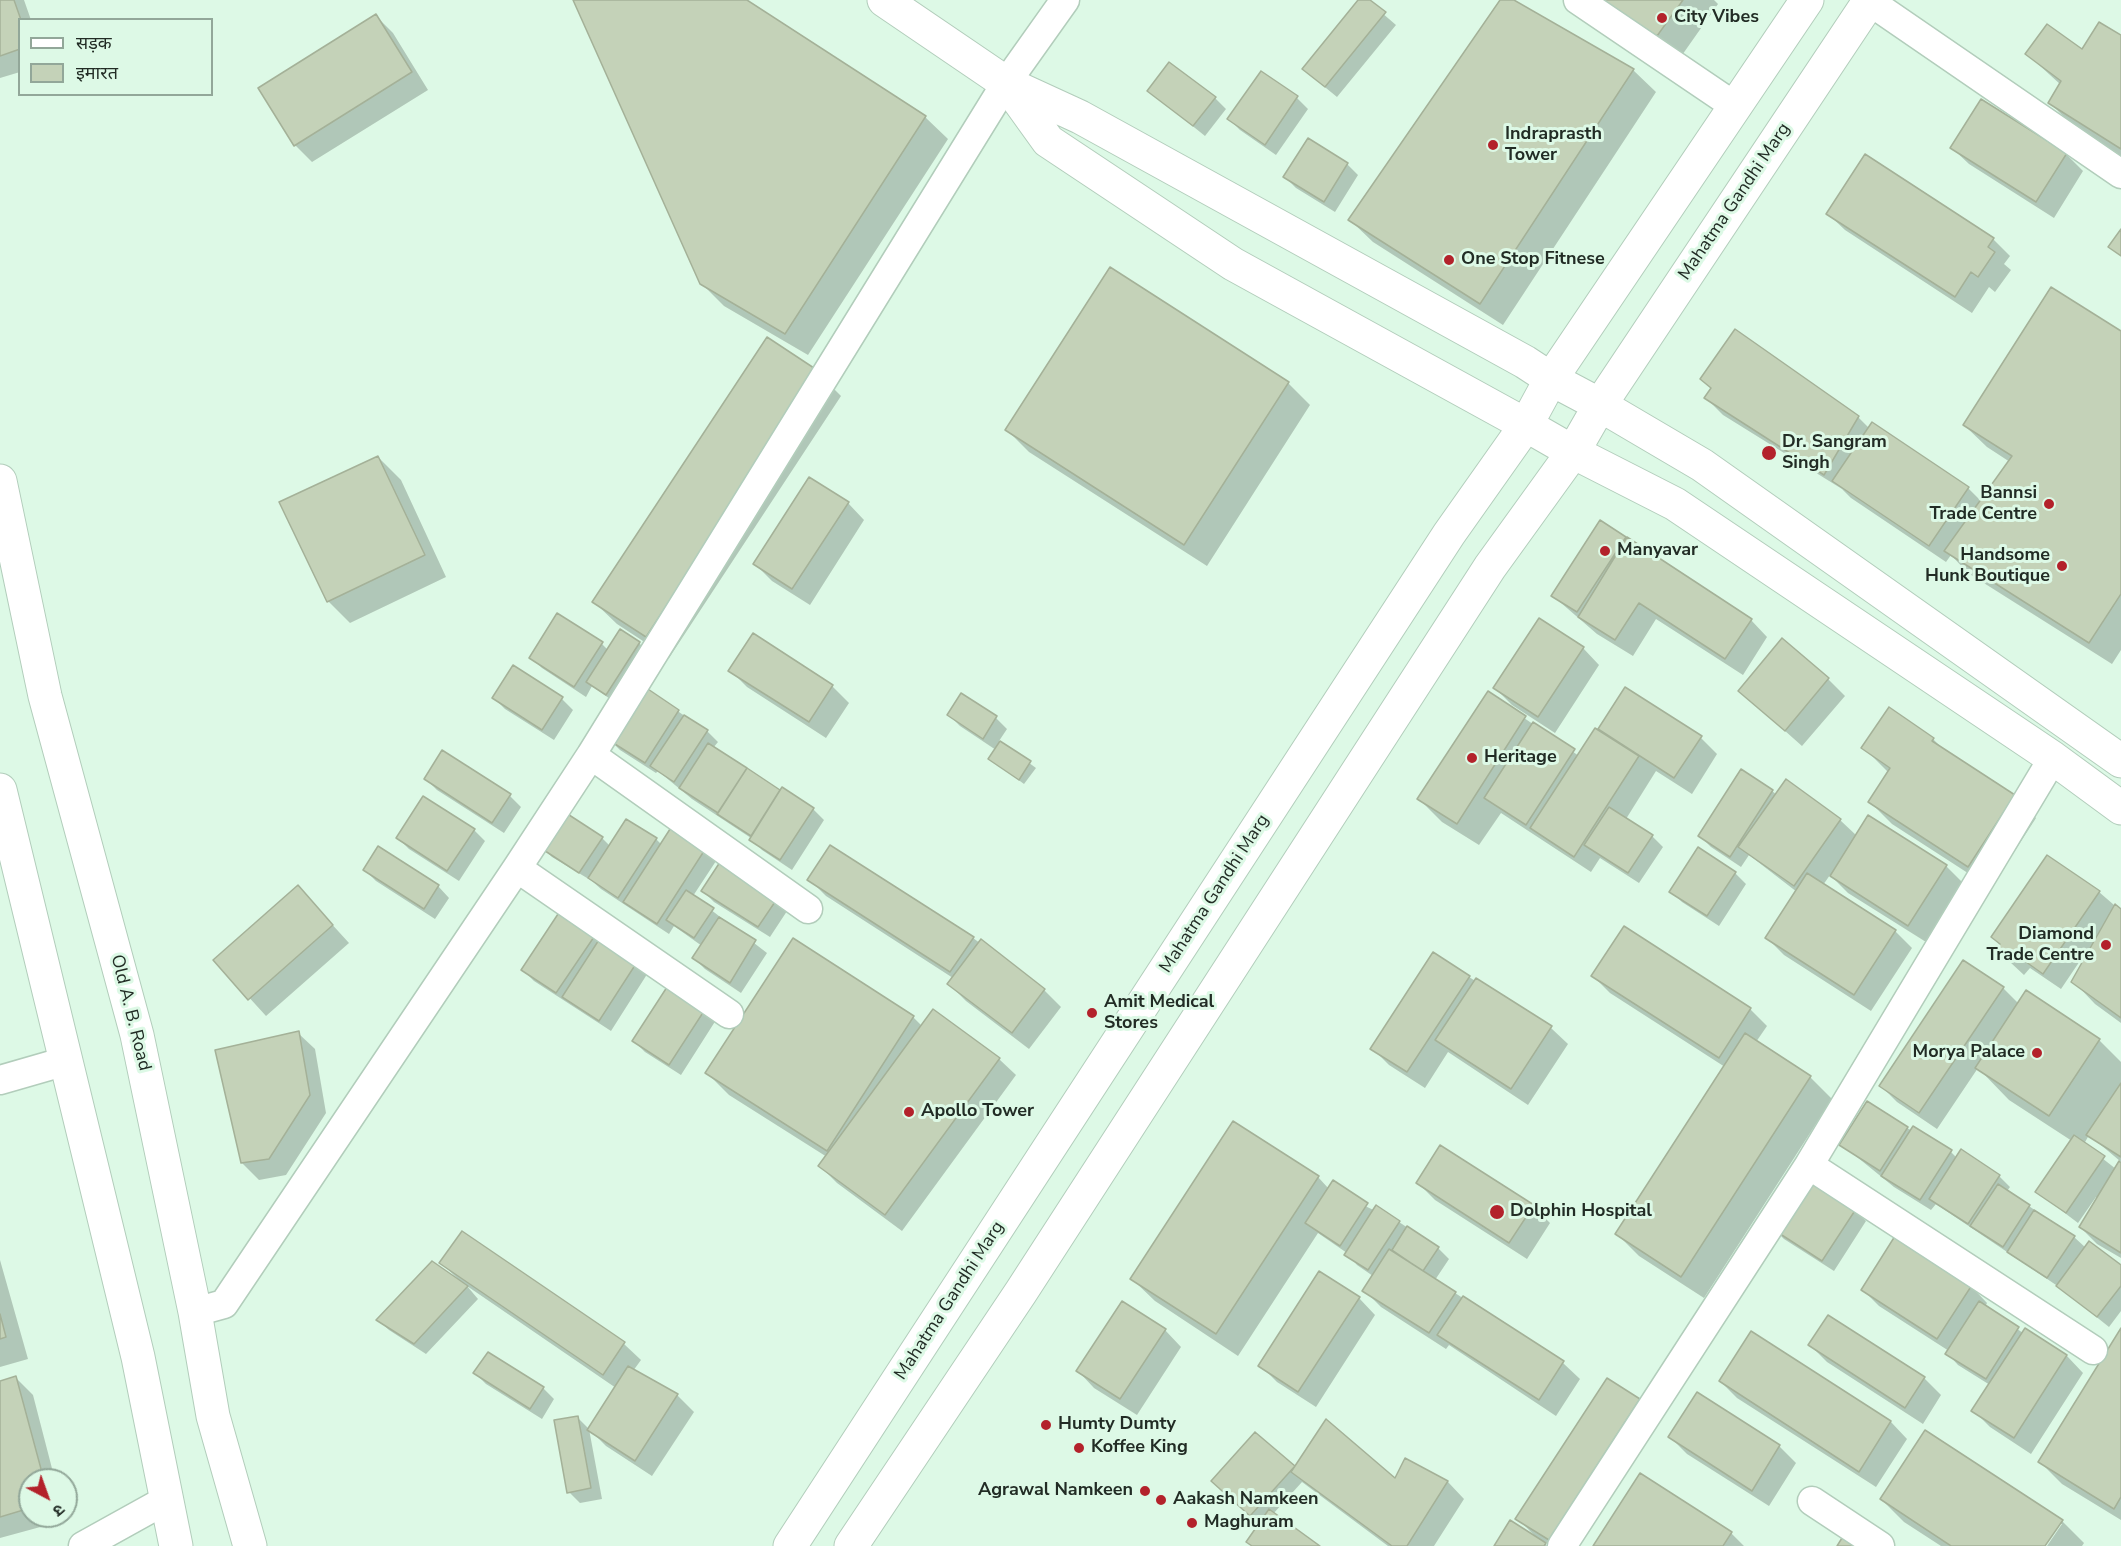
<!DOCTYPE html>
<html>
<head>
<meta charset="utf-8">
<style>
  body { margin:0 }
  #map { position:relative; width:2121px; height:1546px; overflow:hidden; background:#ddf9e6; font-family:"Nunito Sans","Noto Sans Devanagari",sans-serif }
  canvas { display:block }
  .legend { position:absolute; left:18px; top:18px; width:195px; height:78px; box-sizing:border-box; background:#ddf9e6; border:2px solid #92a799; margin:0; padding:8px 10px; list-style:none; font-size:18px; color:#222c25 }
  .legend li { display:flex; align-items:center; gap:12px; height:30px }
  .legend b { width:30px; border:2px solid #92a799 }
  .north { position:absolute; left:18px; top:1468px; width:60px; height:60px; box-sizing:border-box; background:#ddf9e6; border:2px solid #92a799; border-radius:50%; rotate:139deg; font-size:16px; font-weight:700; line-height:24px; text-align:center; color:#222c25 }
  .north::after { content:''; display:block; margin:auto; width:21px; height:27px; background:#b3222b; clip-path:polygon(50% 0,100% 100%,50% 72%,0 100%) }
</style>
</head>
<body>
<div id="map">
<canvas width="2121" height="1546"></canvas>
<ul class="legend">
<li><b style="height:8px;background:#fff"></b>सड़क</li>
<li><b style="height:16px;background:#c4d2b8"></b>इमारत</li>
</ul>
<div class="north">उ</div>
</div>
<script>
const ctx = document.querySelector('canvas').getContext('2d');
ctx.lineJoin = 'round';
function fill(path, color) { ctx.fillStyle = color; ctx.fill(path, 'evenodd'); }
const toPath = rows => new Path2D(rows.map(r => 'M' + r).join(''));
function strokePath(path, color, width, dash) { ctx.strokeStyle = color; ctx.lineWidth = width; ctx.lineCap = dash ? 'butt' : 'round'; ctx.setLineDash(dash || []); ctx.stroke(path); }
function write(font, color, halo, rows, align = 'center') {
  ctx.font = font + ' "Nunito Sans",sans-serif'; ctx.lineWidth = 6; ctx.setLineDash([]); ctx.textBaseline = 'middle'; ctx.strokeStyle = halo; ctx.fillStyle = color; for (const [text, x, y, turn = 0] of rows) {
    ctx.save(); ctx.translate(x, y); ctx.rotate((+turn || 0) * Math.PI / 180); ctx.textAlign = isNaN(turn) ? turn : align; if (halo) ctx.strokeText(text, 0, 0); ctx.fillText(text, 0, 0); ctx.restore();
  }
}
fill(toPath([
  [0,0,24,0,31,20,20,20,20,72,0,78],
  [575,0,744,0,925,117,948,139,808,355,724,306,701,283],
  [1360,0,1367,0,1396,25,1337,97,1315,79],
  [1502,0,1511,0,1633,70,1656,92,1503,325,1373,242,1350,220],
  [1592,0,1714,0,1718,4,1680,58],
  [376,16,393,33,428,90,312,162,295,145],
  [2121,37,2121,156,2072,125,2050,103,2061,85,2027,54,2082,51],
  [1262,73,1297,98,1308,109,1276,155,1240,130,1229,119],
  [1149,91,1215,98,1226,109,1205,136],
  [1982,101,2066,154,2083,171,2054,218,1969,164,1952,148],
  [1308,140,1347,164,1358,175,1335,212,1296,188,1285,177],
  [1828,214,1993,239,2010,256,2004,264,2011,270,1995,292,1989,287,1972,313,1845,230],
  [1736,331,1858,417,1869,428,1968,488,1981,501,2010,462,1987,447,1964,425,2121,333,2121,650,2112,664,1968,573,1951,555,1946,562,1851,498,1842,489,1723,415,1706,398,1713,389],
  [819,374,841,396,669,658,617,624,594,602],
  [1288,383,1310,405,1207,566,1029,452,1007,430],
  [378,457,401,480,446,577,350,623,328,601],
  [848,503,864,520,810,605,772,581,755,564],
  [1625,538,1751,620,1767,637,1743,675,1656,619,1633,656,1597,634,1553,596],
  [639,643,650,654,617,704,592,686,586,697,542,668,531,657,602,644,608,650],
  [1583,648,1599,665,1555,733,1512,705,1495,688],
  [514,667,562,699,573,710,554,740,505,709,494,698],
  [730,670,832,686,849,703,826,738,747,687],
  [1828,679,1845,696,1802,746,1740,691],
  [642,687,707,731,718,742,713,748,781,792,783,789,813,809,824,820,792,870,762,850,751,838,692,799,658,771,656,773,620,750,609,739],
  [1626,689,1701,738,1717,754,1692,794,1656,771,1626,819,1652,836,1663,847,1639,883,1600,858,1591,872,1501,813,1479,845,1442,822,1419,799,1488,693,1579,756],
  [949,715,996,718,1007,729,999,741,1036,768,1024,784,990,759,996,750,960,726],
  [1933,739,1947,753,2014,796,2036,818,1991,888,1892,824,1870,802,1889,773,1863,747],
  [426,779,510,796,521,807,504,833,437,790],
  [1772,791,1777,795,1840,820,1857,836,1946,866,1963,883,1926,942,1848,893,1830,875,1823,885,1895,931,1912,948,1871,1011,1784,955,1767,938,1797,892,1749,855,1741,867,1711,847,1700,836],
  [673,828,716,861,693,896,767,953,741,993,705,969,694,958,702,946,674,926,669,934,601,889,592,881,552,857,541,846,602,838,610,846,656,839,662,845],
  [474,830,485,841,459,881,409,849,398,838],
  [722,861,789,908,770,937,714,902,703,891],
  [365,870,438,886,449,898,435,919,376,881],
  [1735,873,1746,884,1719,926,1682,902,1671,891],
  [809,879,973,938,1044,990,1061,1007,1029,1049,966,1001,949,984,953,978,826,896],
  [298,887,349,943,266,1016,215,960],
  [2099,892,2121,911,2121,1023,2095,1004,2073,981,2090,951,2088,949,2061,989,2030,968,2024,975,1997,950,2000,945,1992,937],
  [560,913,651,968,611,1031,534,981,523,970],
  [1964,962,2003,988,2019,1004,2099,1040,2121,1062,2121,1258,2097,1244,2080,1227,2098,1198,2096,1197,2078,1223,2037,1192,2072,1141,2009,1100,1978,1068,1937,1129,1897,1102,1880,1085],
  [2089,1135,2120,1161,2116,1169,2084,1144],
  [1593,976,1750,1009,1767,1026,1756,1042,1810,1077,1832,1099,1704,1298,1639,1256,1617,1234,1725,1067,1610,993],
  [1469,977,1551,1028,1568,1044,1528,1105,1448,1052,1425,1088,1389,1065,1372,1048],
  [669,986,716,1020,681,1075,645,1052,634,1041],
  [913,1017,922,1026,999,1059,1016,1075,902,1231,837,1183,820,1166,827,1157,729,1095,707,1073],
  [298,1033,315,1049,326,1113,286,1175,259,1180,242,1163],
  [1907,1128,1951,1152,1957,1158,1999,1176,2010,1187,2007,1191,2074,1237,2086,1248,2121,1267,2121,1311,2109,1327,2059,1287,1936,1204,1931,1210,1894,1187,1841,1144],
  [1318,1177,1329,1189,1399,1222,1438,1248,1449,1259,1435,1280,1563,1363,1580,1379,1556,1416,1449,1345,1446,1349,1381,1307,1364,1290,1373,1276,1357,1265,1347,1253,1318,1233,1238,1356,1155,1301,1132,1279],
  [1418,1183,1533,1206,1550,1223,1527,1259,1435,1200],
  [1855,1210,1866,1221,1834,1271,1784,1239,1773,1228],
  [0,1260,28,1359,0,1367],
  [441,1263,624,1344,641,1360,633,1371,677,1395,694,1412,652,1476,606,1446,589,1429,602,1499,580,1503,569,1492,577,1417,589,1429,616,1388,467,1286,478,1299,426,1354,389,1330,378,1320,458,1279],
  [1971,1286,1987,1303,1985,1307,2023,1333,2025,1330,2067,1356,2083,1373,2031,1454,1990,1427,1973,1410,1990,1385,1958,1365,1947,1353,1949,1351,1879,1306,1862,1289],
  [1359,1298,1375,1315,1316,1407,1277,1382,1260,1365],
  [1165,1330,1181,1347,1137,1415,1094,1388,1078,1371],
  [2121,1331,2121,1520,2062,1484,2040,1462],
  [1751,1333,1891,1422,1907,1439,1876,1487,1737,1398,1720,1381],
  [1810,1345,1924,1378,1941,1395,1923,1424,1827,1362],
  [475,1373,543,1388,554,1399,542,1419,486,1384],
  [16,1378,33,1395,55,1480,30,1480,30,1516,65,1516,66,1520,0,1538,0,1382],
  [1698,1394,1780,1447,1796,1463,1769,1506,1687,1454,1670,1437],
  [1639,1400,1656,1417,1551,1546,1544,1541,1547,1546,1496,1546,1536,1537,1517,1518],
  [1255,1434,1295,1469,1395,1480,1405,1460,1448,1482,1464,1499,1434,1546,1388,1546,1302,1482,1273,1514,1318,1546,1252,1546,1260,1524,1224,1492],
  [1881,1499,2062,1521,2084,1543,2082,1546,2047,1546,2062,1524,2058,1524,2044,1546,1941,1546,1904,1522],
  [1731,1533,1744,1546,1594,1546]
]), '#0003');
const building = toPath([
  [0,0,14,0,21,20,20,49,0,56,0,0],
  [573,0,747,0,926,116,785,334,700,284,573,0],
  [1358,0,1370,0,1386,12,1325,87,1302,69,1358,0],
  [1500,0,1514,0,1634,69,1480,304,1348,220,1500,0],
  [1599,0,1683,0,1657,36,1599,0],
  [376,14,412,72,294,146,258,88,376,14],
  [2099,22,2121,35,2121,149,2048,103,2061,81,2025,54,2047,24,2082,49,2099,22],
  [1169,62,1216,97,1193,126,1147,91,1169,62],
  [1261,71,1298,96,1265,145,1227,119,1261,71],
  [1981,99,2067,153,2036,202,1950,148,1981,99],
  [1308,138,1348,163,1324,202,1283,177,1308,138],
  [1865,154,1994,238,1988,247,1995,252,1978,277,1971,272,1955,297,1826,214,1865,154],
  [2121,229,2121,256,2108,247,2121,229],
  [1110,267,1289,382,1184,545,1005,430,1110,267],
  [2051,287,2121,331,2121,594,2089,643,1944,551,2012,456,1963,425,2051,287],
  [1735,329,1859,416,1824,475,1704,398,1711,388,1700,379,1735,329],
  [767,337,820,372,646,637,592,602,767,337],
  [1872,422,1969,487,1929,546,1832,481,1872,422],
  [378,456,425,555,327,602,279,502,378,456],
  [809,477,849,502,792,589,753,564,809,477],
  [1600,520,1626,537,1577,612,1551,596,1600,520],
  [1627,537,1752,619,1725,659,1639,603,1615,640,1578,617,1627,537],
  [557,613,603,642,574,687,529,658,557,613],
  [1539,618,1584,647,1538,717,1493,688,1539,618],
  [620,629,640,642,606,695,586,682,620,629],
  [753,633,833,685,809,722,728,671,753,633],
  [1782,638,1829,678,1785,731,1738,691,1782,638],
  [513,665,563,697,542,730,492,698,513,665],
  [642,685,679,710,645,763,607,739,642,685],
  [1625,687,1702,736,1674,778,1598,729,1625,687],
  [1488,691,1526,716,1457,824,1417,799,1488,691],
  [961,693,997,716,983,739,947,715,961,693],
  [1889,707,1934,738,1932,741,2015,795,1968,867,1868,802,1890,768,1861,748,1889,707],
  [684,715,708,730,674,782,650,766,684,715],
  [1533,722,1575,749,1526,825,1484,798,1533,722],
  [1595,728,1639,756,1574,857,1530,828,1595,728],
  [1000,741,1031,761,1019,780,988,759,1000,741],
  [708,743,747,768,718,813,679,788,708,743],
  [442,750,511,794,492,823,424,779,442,750],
  [747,768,780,790,751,836,717,814,747,768],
  [1741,769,1773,790,1730,857,1698,836,1741,769],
  [1786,779,1841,819,1794,886,1738,847,1786,779],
  [782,787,814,808,780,860,749,840,782,787],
  [423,796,475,829,447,871,396,838,423,796],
  [1609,807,1653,835,1628,873,1584,845,1609,807],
  [563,811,603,837,579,873,539,847,563,811],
  [1868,815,1947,865,1908,926,1830,876,1868,815],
  [626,819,657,838,618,898,588,878,626,819],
  [672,826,706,848,657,924,623,902,672,826],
  [830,845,974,937,950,972,807,880,830,845],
  [378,846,439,885,424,909,363,870,378,846],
  [1698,847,1736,872,1707,916,1669,892,1698,847],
  [2047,855,2100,891,2043,974,2012,952,2007,959,1995,950,2000,944,1991,937,2047,855],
  [722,859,779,896,758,927,701,891,722,859],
  [1807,873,1896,930,1854,995,1765,938,1807,873],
  [298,885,333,925,248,1000,213,960,298,885],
  [686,890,714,908,694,938,666,920,686,890],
  [2115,904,2121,909,2121,1018,2071,982,2115,904],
  [560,911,596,934,556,993,521,970,560,911],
  [719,917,756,940,730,983,692,958,719,917],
  [1624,926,1751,1008,1719,1058,1591,976,1624,926],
  [604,932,641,956,599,1021,562,997,604,932],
  [793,938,914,1016,827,1151,705,1073,793,938],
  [981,939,1045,989,1012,1033,947,984,981,939],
  [1433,952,1470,976,1407,1072,1370,1049,1433,952],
  [1963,960,2004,987,1919,1113,1879,1086,1963,960],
  [1476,978,1552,1026,1511,1089,1435,1040,1476,978],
  [669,984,706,1008,669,1065,632,1041,669,984],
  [2026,990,2100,1039,2049,1116,1975,1068,2026,990],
  [933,1009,1000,1058,885,1215,818,1166,933,1009],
  [299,1031,310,1095,269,1159,241,1163,215,1050,299,1031],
  [1745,1033,1811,1076,1681,1277,1615,1234,1745,1033],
  [2121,1083,2121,1157,2086,1135,2121,1083],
  [1867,1101,1908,1127,1880,1171,1839,1145,1867,1101],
  [1233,1121,1319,1176,1216,1334,1130,1279,1233,1121],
  [1913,1126,1952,1150,1920,1200,1881,1176,1913,1126],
  [2074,1135,2105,1156,2066,1213,2035,1192,2074,1135],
  [1440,1145,1534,1205,1509,1243,1416,1183,1440,1145],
  [1961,1149,2000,1175,1968,1224,1929,1199,1961,1149],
  [2119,1161,2121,1163,2121,1253,2079,1227,2119,1161],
  [1805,1176,1856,1209,1822,1261,1771,1228,1805,1176],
  [1333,1180,1368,1203,1340,1246,1305,1223,1333,1180],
  [1998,1184,2030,1205,2003,1247,1970,1226,1998,1184],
  [1376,1205,1400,1221,1368,1270,1344,1255,1376,1205],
  [2034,1210,2075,1236,2047,1278,2007,1252,2034,1210],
  [1407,1226,1439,1247,1423,1271,1392,1250,1407,1226],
  [462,1231,625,1342,603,1375,439,1263,462,1231],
  [1895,1236,1972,1285,1937,1339,1861,1290,1895,1236],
  [2089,1241,2121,1265,2121,1286,2097,1317,2056,1286,2089,1241],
  [1389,1249,1456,1292,1429,1333,1362,1291,1389,1249],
  [432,1261,468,1286,414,1344,376,1320,432,1261],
  [1319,1271,1360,1297,1298,1392,1258,1366,1319,1271],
  [1463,1296,1564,1361,1539,1400,1437,1335,1463,1296],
  [1122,1301,1166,1329,1120,1399,1076,1371,1122,1301],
  [1979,1301,2019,1327,1986,1379,1945,1354,1979,1301],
  [0,1314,6,1337,0,1339,0,1314],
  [1828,1315,1925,1377,1905,1408,1808,1345,1828,1315],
  [2025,1328,2067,1355,2014,1438,1971,1411,2025,1328],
  [2121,1328,2121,1497,2114,1509,2038,1462,2121,1328],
  [1751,1331,1891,1421,1859,1472,1719,1381,1751,1331],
  [488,1352,544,1387,530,1409,473,1373,488,1352],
  [628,1366,678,1394,635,1461,587,1430,628,1366],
  [16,1376,44,1480,30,1480,30,1508,0,1517,0,1381,16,1376],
  [1607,1378,1640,1399,1549,1540,1515,1519,1607,1378],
  [1697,1392,1780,1445,1752,1491,1668,1437,1697,1392],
  [578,1416,591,1488,567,1493,554,1420,578,1416],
  [1326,1419,1395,1478,1405,1458,1448,1481,1407,1546,1392,1546,1291,1472,1326,1419],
  [1925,1430,2063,1520,2045,1546,1951,1546,1880,1499,1925,1430],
  [1255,1432,1295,1466,1250,1516,1211,1481,1255,1432],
  [1640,1473,1732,1532,1723,1546,1593,1546,1640,1473],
  [1269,1509,1320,1546,1252,1546,1246,1542,1269,1509],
  [1510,1520,1546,1543,1544,1546,1494,1546,1510,1520],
  [1842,1538,1854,1546,1837,1546,1842,1538]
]);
fill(building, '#c4d2b8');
strokePath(building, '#a4b198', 1.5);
const minor = toPath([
  [1578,0,1736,107],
  [1869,1,2121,174],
  [591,755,808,909],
  [517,868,729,1014],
  [0,1080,66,1061],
  [1809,1165,2093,1350],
  [195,1312,224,1304,517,868,591,755,1006,83,1065,0],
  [1812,1501,1880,1546],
  [83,1546,166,1500],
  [1562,1546,1809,1165,2053,758]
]);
const tertiary = toPath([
  [884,0,1006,83,1080,117,1525,362,1551,379],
  [1007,84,1048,141,1233,264,1526,425]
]);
const secondary = toPath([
  [1870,0,1600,405,1702,465,2121,761],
  [1551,379,1807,0],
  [0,481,45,696,137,1035,195,1312,213,1416,250,1546],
  [0,790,138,1357,176,1546],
  [790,1546,1449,534,1526,425,1551,379,1600,405,1573,452,1526,425],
  [851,1546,1021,1292,1490,567,1573,452,1675,504,2053,758,2121,808]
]);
strokePath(minor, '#b2cdbb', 31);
strokePath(tertiary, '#b2cdbb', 35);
strokePath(secondary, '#b2cdbb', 35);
strokePath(minor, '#fff', 28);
strokePath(tertiary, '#fff', 33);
strokePath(secondary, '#fff', 33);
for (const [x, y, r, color] of [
  [1662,18,6,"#b3222b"],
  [1493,145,6,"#b3222b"],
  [1449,260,6,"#b3222b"],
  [1769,453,8,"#b3222b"],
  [2049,504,6,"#b3222b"],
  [1605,551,6,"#b3222b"],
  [2062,566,6,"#b3222b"],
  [1472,758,6,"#b3222b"],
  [2106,945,6,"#b3222b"],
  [1092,1013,6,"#b3222b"],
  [2037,1053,6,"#b3222b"],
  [909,1112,6,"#b3222b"],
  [1497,1212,8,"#b3222b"],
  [1046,1425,6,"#b3222b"],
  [1079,1448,6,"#b3222b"],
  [1145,1491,6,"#b3222b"],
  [1161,1500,6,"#b3222b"],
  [1192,1523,6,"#b3222b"]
]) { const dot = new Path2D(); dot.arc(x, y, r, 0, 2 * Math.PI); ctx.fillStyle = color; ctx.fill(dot); strokePath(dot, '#ddf9e6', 2); }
write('bold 18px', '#222c25', '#ddf9e6', [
  ["City Vibes",1674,18],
  ["Indraprasth",1505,135],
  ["Tower",1505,156],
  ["One Stop Fitnese",1461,260],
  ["Dr. Sangram",1782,443],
  ["Singh",1782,464],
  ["Bannsi",2037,494,"right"],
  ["Trade Centre",2037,515,"right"],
  ["Manyavar",1617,551],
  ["Handsome",2050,556,"right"],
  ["Hunk Boutique",2050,577,"right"],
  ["Heritage",1484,758],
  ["Diamond",2094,935,"right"],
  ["Trade Centre",2094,956,"right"],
  ["Amit Medical",1104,1003],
  ["Stores",1104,1024],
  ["Morya Palace",2025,1053,"right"],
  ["Apollo Tower",921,1112],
  ["Dolphin Hospital",1510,1212],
  ["Humty Dumty",1058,1425],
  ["Koffee King",1091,1448],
  ["Agrawal Namkeen",1133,1491,"right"],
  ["Aakash Namkeen",1173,1500],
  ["Maghuram",1204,1523]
], 'left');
write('18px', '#222c25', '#ddf9e6', [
  ["Mahatma Gandhi Marg",1735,202,-56],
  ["Mahatma Gandhi Marg",1215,894,-57],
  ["Old A. B. Road",130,1013,76],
  ["Mahatma Gandhi Marg",950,1301,-57]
]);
</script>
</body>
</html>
